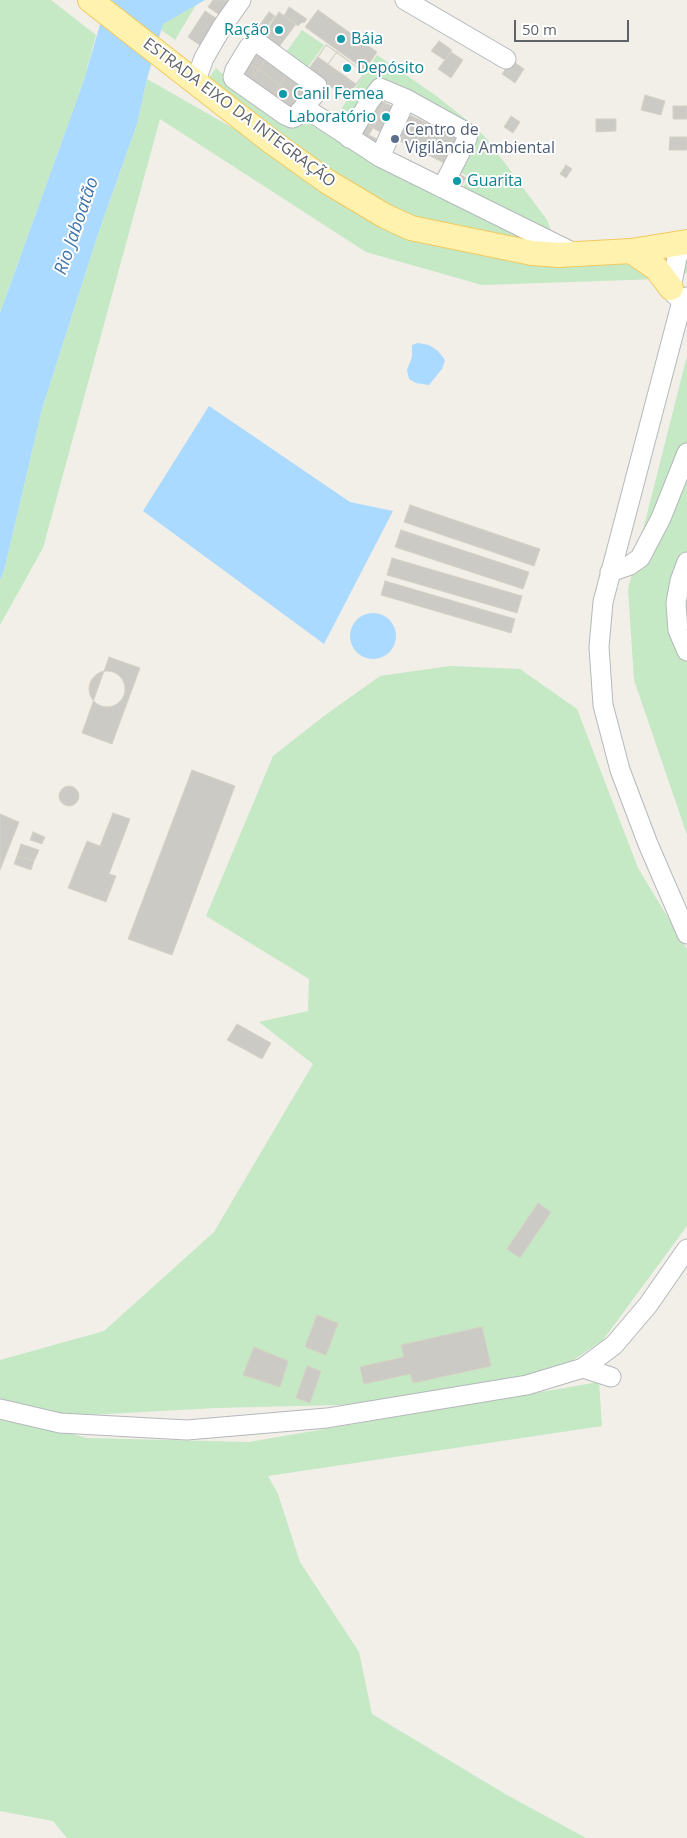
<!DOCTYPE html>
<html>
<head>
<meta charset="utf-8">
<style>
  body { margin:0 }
  #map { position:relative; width:687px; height:1838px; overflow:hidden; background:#f1efe8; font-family:"Open Sans",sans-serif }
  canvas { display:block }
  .scale { position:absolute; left:514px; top:20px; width:115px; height:22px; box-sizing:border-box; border:2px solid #5f6368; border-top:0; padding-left:6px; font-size:15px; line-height:18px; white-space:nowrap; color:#5f6368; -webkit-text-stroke:4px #fff; paint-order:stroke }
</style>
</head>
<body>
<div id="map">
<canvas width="687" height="1838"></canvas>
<div class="scale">50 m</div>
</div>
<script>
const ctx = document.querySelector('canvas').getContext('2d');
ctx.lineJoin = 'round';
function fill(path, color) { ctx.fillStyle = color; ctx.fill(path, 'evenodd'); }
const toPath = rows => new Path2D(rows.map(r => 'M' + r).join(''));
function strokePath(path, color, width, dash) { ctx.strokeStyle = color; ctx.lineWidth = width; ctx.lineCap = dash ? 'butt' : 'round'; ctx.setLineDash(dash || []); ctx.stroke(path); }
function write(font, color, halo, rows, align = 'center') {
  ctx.font = font + ' "Open Sans",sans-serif'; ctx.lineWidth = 4; ctx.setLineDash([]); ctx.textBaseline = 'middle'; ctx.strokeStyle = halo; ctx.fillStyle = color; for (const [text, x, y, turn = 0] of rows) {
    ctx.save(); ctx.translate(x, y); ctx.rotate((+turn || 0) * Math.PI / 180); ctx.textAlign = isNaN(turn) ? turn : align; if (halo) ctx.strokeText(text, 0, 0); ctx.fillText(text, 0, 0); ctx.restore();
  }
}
fill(toPath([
  [0,0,51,0,96,35,84,80,0,313],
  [120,0,199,0,175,40],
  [302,30,324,45,306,70,284,55],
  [377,55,435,95,473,125,487,139,547,220,552,233,461,191,469,177,456,170,473,139,379,83,352,130,337,119,338,114],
  [216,68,229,80,300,118,369,160,541,240,496,236,421,220,362,192,205,83],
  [147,79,359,200,506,248,687,242,687,273,659,279,482,285,366,252,160,119,43,548,0,625,0,580,4,571,42,409,99,231,137,124],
  [687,356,687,835,634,680,628,589],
  [450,666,520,669,577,709,638,868,687,949,687,1226,603,1340,544,1380,341,1405,216,1408,106,1414,28,1416,0,1404,0,1360,104,1331,214,1232,313,1064,259,1022,308,1011,309,979,206,916,273,756,324,716,380,676],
  [599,1382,602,1426,268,1476,278,1494,300,1562,359,1652,372,1714,507,1795,586,1838,67,1838,53,1821,0,1811,0,1415,87,1438,249,1442]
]), '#c5e8c5');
fill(toPath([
  [107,0,205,0,163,24,147,79,137,124,99,231,42,409,4,571,0,580,0,313,84,80],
  [418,343,429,345,438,351,445,360,442,369,429,385,416,383,409,379,407,370,412,357,412,345],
  [209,406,350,502,393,511,324,644,143,511],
  '350 636a23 23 0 1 1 46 0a23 23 0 1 1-46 0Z'
]), '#aadaff');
const building = toPath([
  [213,0,231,0,221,16,208,7,213,0],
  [289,7,307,19,304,23,302,22,298,26,284,16,289,7],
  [318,10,377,52,365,70,305,27,318,10],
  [205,11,219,20,201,46,188,37,205,11],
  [269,12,275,16,261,34,256,30,269,12],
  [279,12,296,24,279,47,263,35,279,12],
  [439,41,452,50,445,60,431,51,439,41],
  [326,45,337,52,328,64,318,57,326,45],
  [326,45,365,73,346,98,308,70,326,45],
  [253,51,266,59,259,69,246,61,253,51],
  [337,52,365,73,356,84,328,64,337,52],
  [451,52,463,60,451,78,438,69,451,52],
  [267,57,287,74,280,85,259,69,267,57],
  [511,60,524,69,515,83,502,74,511,60],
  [246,61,259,69,250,82,237,73,246,61],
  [259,69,280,85,270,99,250,82,259,69],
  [287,74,308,89,300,99,280,85,287,74],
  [280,85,300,99,292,111,270,99,280,85],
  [645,95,665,101,661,115,641,110,645,95],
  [374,98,385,103,381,112,370,107,374,98],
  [385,103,398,109,386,135,373,128,385,103],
  [673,106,687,106,687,119,673,119,673,106],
  [370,107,381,112,376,121,365,116,370,107],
  [404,112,458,139,446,164,392,137,404,112],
  [365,116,376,121,373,128,362,122,365,116],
  [511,116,520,122,513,133,504,127,511,116],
  [596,119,616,119,616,131,596,132,596,119],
  [362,122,373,128,367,138,356,133,362,122],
  [369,135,383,142,381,146,367,138,369,135],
  [670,137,687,137,687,150,669,150,670,137],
  [566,165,572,169,566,178,560,174,566,165],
  [456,172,466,178,459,190,449,184,456,172],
  [410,505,540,549,534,566,404,522,410,505],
  [401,530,529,572,523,589,395,547,401,530],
  [392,558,522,596,517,613,387,575,392,558],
  [385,581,515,619,511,633,381,595,385,581],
  [109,657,140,668,112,744,82,733,109,657],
  '89 689a18 18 0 1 1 36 0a18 18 0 1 1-36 0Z',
  [192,770,235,786,172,955,128,939,192,770],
  '59 796a10 10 0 1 1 20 0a10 10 0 1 1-20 0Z',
  [113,813,130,819,109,874,116,876,106,902,68,888,87,841,100,846,113,813],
  [0,814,19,822,0,870,0,814],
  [33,832,45,837,42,844,30,840,33,832],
  [21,844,39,850,34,861,17,856,21,844],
  [17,856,34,861,31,870,14,864,17,856],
  [237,1024,271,1043,262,1059,227,1040,237,1024],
  [538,1203,551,1212,520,1258,507,1249,538,1203],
  [317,1315,338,1323,326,1355,305,1347,317,1315],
  [482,1327,491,1366,413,1383,410,1374,364,1384,360,1367,404,1357,401,1345,482,1327],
  [254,1347,288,1361,280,1387,243,1375,254,1347],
  [307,1366,321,1371,310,1403,296,1398,307,1366]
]);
fill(building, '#cccac5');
strokePath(building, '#d6d1c6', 1);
const minor = toPath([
  [405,0,506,59],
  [255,43,261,45,317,86,316,93,295,117,292,118,285,115,234,79,233,77,235,70,249,47,255,43],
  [195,83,204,58,222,27,241,0],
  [305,108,380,157,576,254],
  [349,138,369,102,380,88,406,99,464,131,468,134,467,139,442,188],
  [380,157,406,99],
  [675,295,671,288,677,258,683,243],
  [687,297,681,305,603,602,599,647,603,705,620,770,648,844,687,934],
  [687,562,680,581,676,603,678,630,687,651],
  [610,572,630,565,640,558,661,518,687,453],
  [583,1368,611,1377],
  [0,1409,60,1423,187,1430,327,1418,527,1385,583,1368,614,1345,648,1305,687,1249]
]);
const major = toPath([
  [90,0,272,142,328,182,385,216,411,228,532,253,559,255,631,251,687,242],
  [631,251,656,268,671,288]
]);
strokePath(minor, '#b5b8bc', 21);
strokePath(major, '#f2c960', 26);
strokePath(minor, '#fff', 19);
strokePath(major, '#fff2af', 24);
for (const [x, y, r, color] of [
  [279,30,5,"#0f9aa8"],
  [341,39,5,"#0f9aa8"],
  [347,68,5,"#0f9aa8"],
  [283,94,5,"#0f9aa8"],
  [386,117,5,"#0f9aa8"],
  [395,139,5,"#5c6f8a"],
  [457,181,5,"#0f9aa8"]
]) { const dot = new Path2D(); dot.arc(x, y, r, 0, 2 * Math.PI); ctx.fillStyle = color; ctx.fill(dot); strokePath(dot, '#fff', 2); }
write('16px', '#0d838f', '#fff', [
  ["Ração",269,30,"right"],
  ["Báia",351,39],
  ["Depósito",357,68],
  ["Canil Femea",293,94],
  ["Laboratório",376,117,"right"],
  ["Guarita",467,181]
], 'left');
write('16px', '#5f6368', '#fff', [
  ["ESTRADA EIXO DA INTEGRAÇÃO",239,113,37]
]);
write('16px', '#4e5e75', '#fff', [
  ["Centro de",405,130],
  ["Vigilância Ambiental",405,148]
], 'left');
write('italic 18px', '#4174aa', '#fff', [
  ["Rio Jaboatão",77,226,-71]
]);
</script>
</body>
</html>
